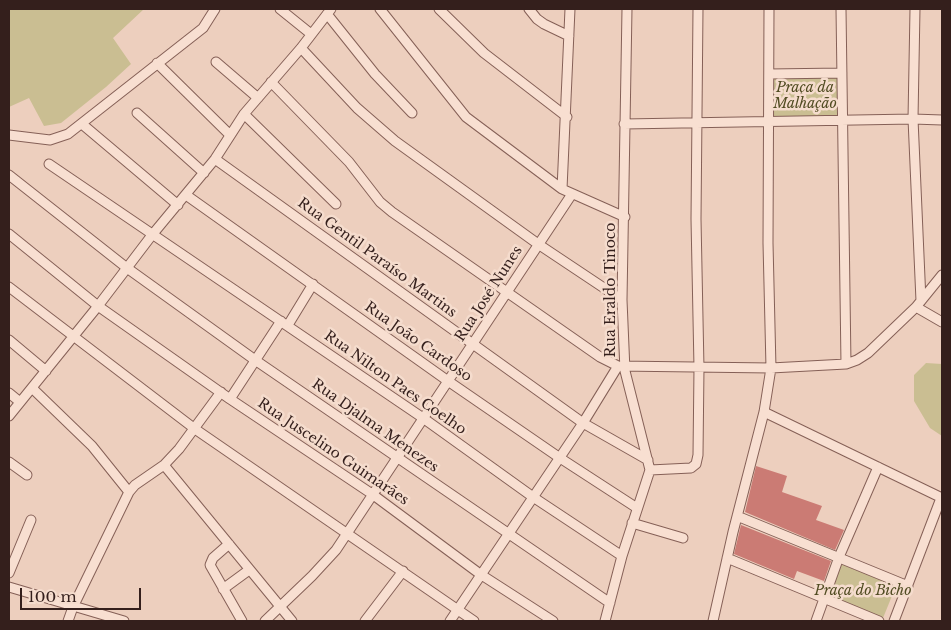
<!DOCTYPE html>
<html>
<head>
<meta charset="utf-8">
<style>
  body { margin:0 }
  #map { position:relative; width:951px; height:630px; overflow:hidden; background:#edcfbe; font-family:"Libre Baskerville",serif }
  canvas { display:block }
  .frame { position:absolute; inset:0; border:10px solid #341f1c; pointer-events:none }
  .scale { position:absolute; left:20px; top:588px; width:121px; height:22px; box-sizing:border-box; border:2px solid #341f1c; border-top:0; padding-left:6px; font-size:15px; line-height:18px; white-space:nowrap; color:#341f1c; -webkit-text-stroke:4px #f5dccd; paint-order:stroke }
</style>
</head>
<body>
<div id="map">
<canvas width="951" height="630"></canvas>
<div class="frame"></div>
<div class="scale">100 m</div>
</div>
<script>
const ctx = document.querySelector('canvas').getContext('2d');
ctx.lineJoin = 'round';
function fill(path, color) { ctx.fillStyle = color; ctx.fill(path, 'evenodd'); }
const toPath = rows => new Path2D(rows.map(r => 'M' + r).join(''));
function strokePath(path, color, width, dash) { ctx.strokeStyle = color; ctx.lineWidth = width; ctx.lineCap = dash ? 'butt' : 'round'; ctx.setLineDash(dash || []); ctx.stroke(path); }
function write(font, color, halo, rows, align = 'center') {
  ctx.font = font + ' "Libre Baskerville",serif'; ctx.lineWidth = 5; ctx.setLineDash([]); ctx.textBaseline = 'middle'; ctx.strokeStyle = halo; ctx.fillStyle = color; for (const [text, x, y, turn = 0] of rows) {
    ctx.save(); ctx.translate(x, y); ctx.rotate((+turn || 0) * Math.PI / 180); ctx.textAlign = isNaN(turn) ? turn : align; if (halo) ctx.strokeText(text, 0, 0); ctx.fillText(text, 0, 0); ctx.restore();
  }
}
fill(toPath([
  [9,9,144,9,113,38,131,64,106,87,61,123,44,126,29,98,9,107],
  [837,75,838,116,774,117,773,76],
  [926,363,942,364,942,436,930,428,914,401,914,375],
  [842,564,896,586,883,618,829,596]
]), '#cabe92');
fill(toPath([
  [756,466,787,476,782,492,822,506,816,520,844,530,835,550,745,512],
  [741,525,831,561,824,581,797,571,794,579,734,554]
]), '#cb7b74');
const minor = toPath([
  [280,9,311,34],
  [380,9,466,117,562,189,625,217],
  [439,9,484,53,567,117],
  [529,9,537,19,544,24,569,36],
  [841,9,846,364],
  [915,9,913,119,921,301],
  [327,14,375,74,412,113],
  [301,48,357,108,395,141,538,244,622,300],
  [216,62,258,98],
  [157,63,230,135],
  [769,74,842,73],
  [271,82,349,162,380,202,392,212,600,357,618,366,771,368,846,364,857,360,868,353,916,307,942,275],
  [137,113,204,173],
  [244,114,336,204],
  [82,124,178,205],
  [624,124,913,119,942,120],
  [9,135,50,140,68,134,203,28,215,9],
  [215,159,583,423,648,460],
  [49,164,423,418,533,497,622,556],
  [9,175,127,268,255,360,610,603],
  [562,189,570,9],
  [186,195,448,381,560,458,637,508],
  [9,234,98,306,230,399,372,494,480,574,553,621],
  [9,287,195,429,474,621],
  [916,307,942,322],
  [288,325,313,284],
  [9,340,46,371],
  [32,388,92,446,129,492],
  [9,393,20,402],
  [230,399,281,321],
  [764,412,942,498],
  [9,416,98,306,152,235,215,159,244,114,301,48,331,9],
  [9,462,27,475],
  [164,465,292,621],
  [650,470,691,468,696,464,698,455,699,368,696,219,698,9],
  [737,516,908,586],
  [632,523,683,538],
  [229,544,213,558,210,565,242,621],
  [727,558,879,621],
  [9,573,31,520],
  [9,587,124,621],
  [223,589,249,570],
  [68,621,73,607,129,492,135,485,164,465,179,449,221,392],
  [265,621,312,576,336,550,572,194],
  [365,621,403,571],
  [450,621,583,423,618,366],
  [605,621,622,556,650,470,625,371,622,300,627,9],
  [713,621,733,532,764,412,771,368,768,243,769,9],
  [816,621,839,557,878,467],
  [894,621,941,498]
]);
strokePath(minor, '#856057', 11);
strokePath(minor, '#f8dfd1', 9);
write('italic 14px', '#514c22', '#f5dccd', [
  ["Praça da",805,88],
  ["Malhação",805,104],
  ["Praça do Bicho",863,591]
]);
write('14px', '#341f1c', '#f5dccd', [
  ["Rua Gentil Paraíso Martins",377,258,36],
  ["Rua Eraldo Tinoco",611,290,-90],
  ["Rua José Nunes",489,294,-57],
  ["Rua João Cardoso",418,342,35],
  ["Rua Nilton Paes Coelho",395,383,35],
  ["Rua Djalma Menezes",375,426,35],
  ["Rua Juscelino Guimarães",333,452,34]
]);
</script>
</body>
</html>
